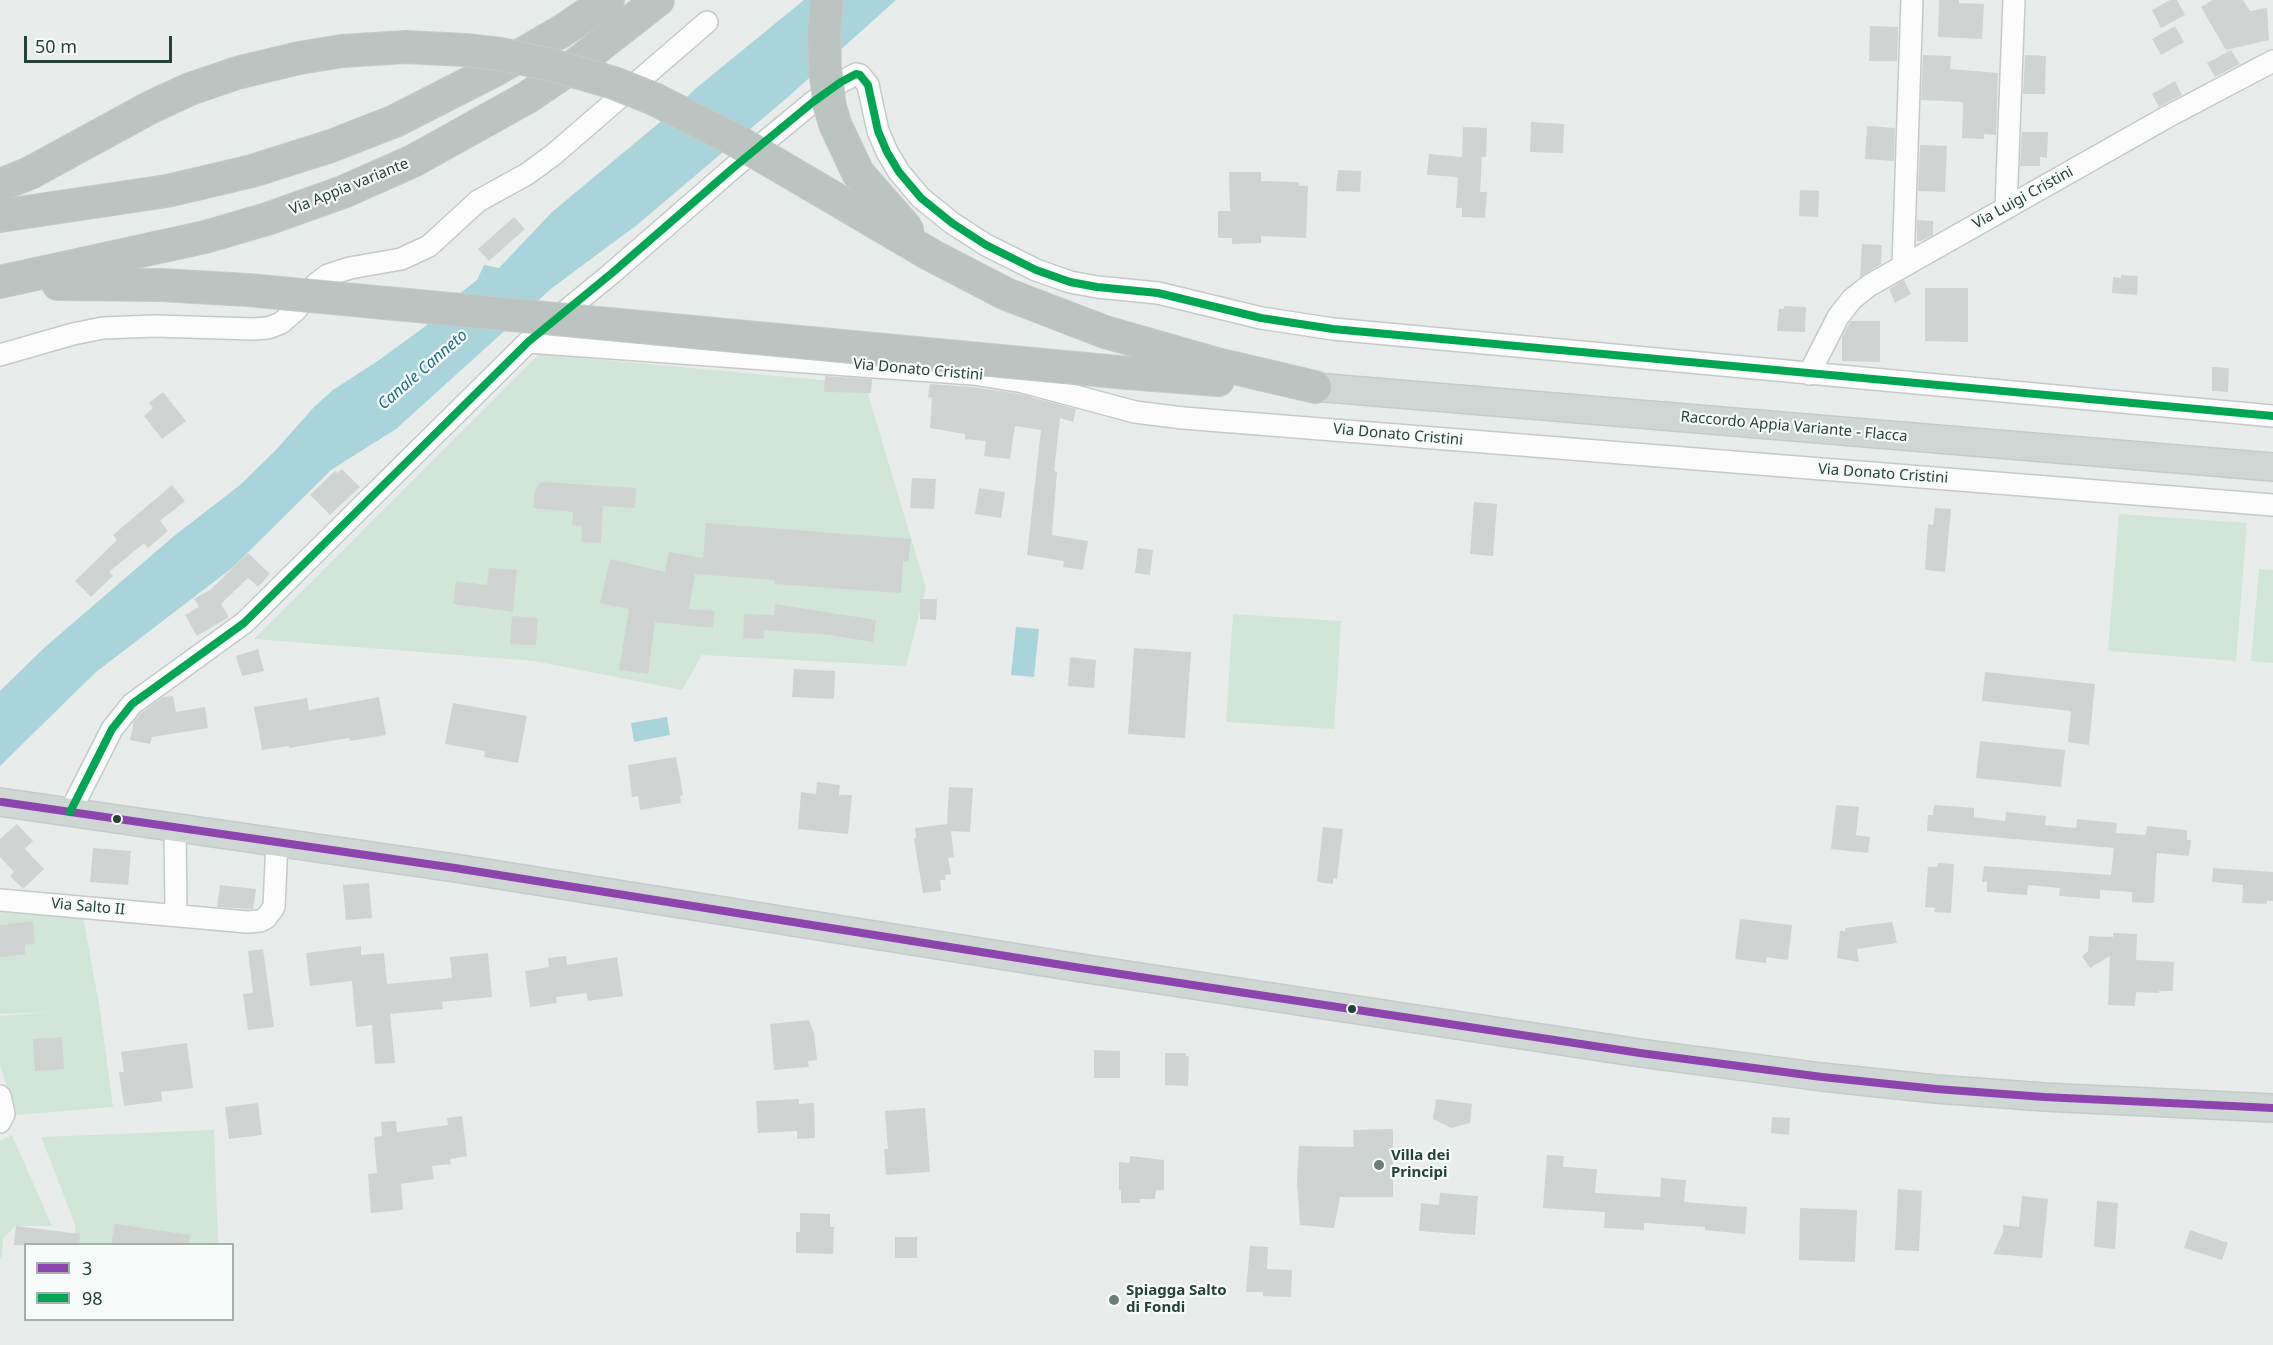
<!DOCTYPE html>
<html>
<head>
<meta charset="utf-8">
<style>
  body { margin:0 }
  #map { position:relative; width:2273px; height:1345px; overflow:hidden; background:#e8edeb; font-family:"Noto Sans",sans-serif }
  canvas { display:block }
  .legend { position:absolute; left:24px; top:1243px; width:210px; height:78px; box-sizing:border-box; background:#f7fbf9; border:2px solid #a3b1ad; margin:0; padding:8px 10px; list-style:none; font-size:18px; color:#24423a }
  .legend li { display:flex; align-items:center; gap:12px; height:30px }
  .legend b { width:30px; border:2px solid #a3b1ad }
  .scale { position:absolute; left:24px; top:36px; width:148px; height:27px; box-sizing:border-box; border:3px solid #24423a; border-top:0; padding-left:8px; font-size:18px; line-height:21px; white-space:nowrap; color:#24423a; -webkit-text-stroke:4px #f7fbf9; paint-order:stroke }
</style>
</head>
<body>
<div id="map">
<canvas width="2273" height="1345"></canvas>
<ul class="legend">
<li><b style="height:8px;background:#8e44ad"></b>3</li>
<li><b style="height:8px;background:#00a651"></b>98</li>
</ul>
<div class="scale">50 m</div>
</div>
<script>
const ctx = document.querySelector('canvas').getContext('2d');
ctx.lineJoin = 'round';
function fill(path, color) { ctx.fillStyle = color; ctx.fill(path, 'evenodd'); }
const toPath = rows => new Path2D(rows.map(r => 'M' + r).join(''));
function strokePath(path, color, width, dash) { ctx.strokeStyle = color; ctx.lineWidth = width; ctx.lineCap = dash ? 'butt' : 'round'; ctx.setLineDash(dash || []); ctx.stroke(path); }
function write(font, color, halo, rows, align = 'center') {
  ctx.font = font + ' "Noto Sans",sans-serif'; ctx.lineWidth = 4.5; ctx.setLineDash([]); ctx.textBaseline = 'middle'; ctx.strokeStyle = halo; ctx.fillStyle = color; for (const [text, x, y, turn = 0] of rows) {
    ctx.save(); ctx.translate(x, y); ctx.rotate((+turn || 0) * Math.PI / 180); ctx.textAlign = isNaN(turn) ? turn : align; if (halo) ctx.strokeText(text, 0, 0); ctx.fillText(text, 0, 0); ctx.restore();
  }
}
fill(toPath([
  [539,354,865,384,926,588,906,666,702,655,682,690,534,661,254,639],
  [2119,514,2247,523,2236,661,2108,651],
  [2259,569,2273,570,2273,663,2251,661],
  [1233,614,1341,621,1334,729,1226,722],
  [0,904,82,911,100,1010,113,1107,17,1115,0,1066,0,1016,50,1012,0,1014],
  [214,1130,218,1244,75,1244,75,1224,41,1137],
  [12,1135,52,1226,16,1226,3,1238,2,1256,0,1258,0,1141]
]), '#d1e6d8');
fill(toPath([
  [804,0,896,0,788,97,637,225,552,288,396,429,331,470,232,568,96,672,0,766,0,691,44,648,174,536,240,485,275,451,314,407,333,390,382,358,427,325,432,315,477,280,484,265,499,268,552,212,665,118,695,89],
  [1016,627,1039,629,1034,677,1011,675],
  [667,717,670,735,634,742,631,723]
]), '#a9d4db');
fill(toPath([
  [1939,0,1959,0,1959,3,1984,4,1982,39,1938,37],
  [2170,0,2177,0,2185,15,2161,28,2152,10],
  [2213,0,2243,0,2250,11,2267,8,2269,40,2226,50,2201,7],
  [1870,26,1898,27,1897,61,1869,61],
  [2175,26,2184,42,2161,55,2152,39],
  [2231,50,2240,64,2215,77,2207,63],
  [1923,55,1951,56,1950,69,1998,73,1996,135,1984,134,1984,139,1962,138,1963,102,1921,100],
  [2025,55,2046,56,2045,94,2023,94],
  [2175,81,2182,95,2159,107,2152,94],
  [1531,122,1564,124,1563,153,1530,152],
  [1867,126,1895,128,1894,161,1865,159],
  [1463,127,1487,128,1486,157,1482,157,1480,192,1487,192,1485,218,1462,217,1462,208,1456,208,1458,177,1427,175,1429,154,1462,157],
  [2022,132,2048,132,2047,158,2040,157,2040,166,2020,166],
  [1920,145,1947,146,1945,192,1918,191],
  [1338,170,1361,171,1360,192,1336,191],
  [1229,172,1261,172,1261,181,1299,182,1299,186,1308,186,1306,238,1261,236,1261,243,1232,244,1232,238,1218,238,1218,211,1230,211],
  [1800,190,1819,191,1818,217,1799,216],
  [514,217,525,229,489,261,478,249],
  [1917,220,1933,221,1933,235,1921,241,1917,241],
  [1862,244,1882,245,1881,264,1860,277],
  [2121,275,2138,276,2137,295,2112,293,2113,277,2121,278],
  [1904,280,1911,294,1895,303,1889,289],
  [1925,288,1968,288,1968,342,1925,341],
  [1784,306,1806,307,1805,332,1777,331,1779,309,1784,309],
  [1851,321,1880,321,1880,362,1842,361,1842,336],
  [2212,367,2229,368,2228,392,2212,391],
  [825,376,872,379,871,393,824,392],
  [930,384,972,387,1020,394,1076,409,1073,422,1060,418,1054,471,1057,472,1052,535,1088,541,1083,570,1063,567,1064,561,1027,555,1041,430,1015,426,1010,459,984,456,986,441,965,439,965,434,930,428,932,398,928,397],
  [163,392,186,421,162,439,144,416,153,408,149,403],
  [342,469,360,487,330,515,310,495,335,471,337,473],
  [912,478,936,479,934,509,910,508],
  [541,482,636,488,635,508,603,506,601,543,581,542,582,526,572,525,573,512,533,508,535,490],
  [172,485,185,501,160,521,168,531,148,548,144,543,109,572,113,576,91,597,75,581,117,540,113,535],
  [979,488,1005,492,1001,518,975,514],
  [1474,502,1497,504,1493,556,1470,554],
  [1935,508,1951,509,1945,572,1925,570,1928,524,1933,525],
  [706,523,911,539,908,562,903,561,901,593,775,584,775,580,695,574,689,609,715,611,713,628,655,622,648,674,619,670,629,609,600,603,610,559,665,572,669,552,703,558],
  [1138,548,1153,550,1150,575,1135,573],
  [248,553,270,574,258,587,248,578,221,604,229,617,197,636,185,615,199,607,194,599,210,590],
  [489,568,517,570,513,612,453,604,456,581,487,585],
  [920,599,937,599,936,620,920,619],
  [775,604,876,620,873,642,830,635,764,630,764,639,743,638,744,614,774,615],
  [512,616,538,618,536,645,510,644],
  [1134,648,1191,652,1185,738,1128,734],
  [258,649,264,671,242,676,236,656],
  [1070,657,1096,660,1094,688,1068,686],
  [794,669,835,671,834,699,792,697],
  [1985,672,2095,684,2089,745,2068,742,2071,711,1982,701],
  [173,696,176,712,205,707,208,728,152,737,150,744,130,740,134,721,141,713,163,697],
  [379,697,386,735,350,741,349,738,289,748,289,746,262,750,254,707,307,698,309,710],
  [453,703,527,716,518,763,484,757,485,751,445,744],
  [1980,741,2065,750,2061,787,1976,778],
  [676,757,683,795,680,796,681,803,640,810,638,796,632,797,628,765],
  [817,782,840,785,839,795,852,795,848,834,798,829,801,792,816,794],
  [949,787,973,788,970,832,951,831,954,857,948,858,951,874,945,875,946,880,940,880,941,891,923,893,914,839,916,838,915,828,947,824],
  [1836,805,1859,807,1856,835,1870,837,1868,853,1831,849],
  [1934,805,1974,808,1974,817,2005,821,2006,812,2046,816,2045,825,2076,828,2077,819,2117,823,2116,833,2146,835,2147,826,2187,830,2187,840,2191,840,2189,856,2157,853,2154,903,2132,902,2132,892,2100,890,2100,899,2059,896,2060,888,2028,885,2027,895,1987,892,1987,882,1982,882,1984,866,2111,875,2114,848,1927,831,1928,815,1933,815],
  [17,824,33,841,25,849,44,869,23,889,10,876,14,872,0,857,0,839],
  [1323,827,1343,829,1337,879,1333,878,1333,884,1317,882],
  [93,848,131,851,128,885,90,882],
  [1938,863,1954,864,1951,913,1934,912,1935,908,1925,907,1928,867,1937,867],
  [2213,868,2273,872,2273,901,2267,901,2267,904,2242,903,2243,885,2212,882],
  [369,883,372,918,346,920,343,885],
  [220,885,256,889,253,909,217,907],
  [1740,919,1792,925,1788,960,1766,957,1766,963,1735,959],
  [33,921,35,943,25,945,25,954,0,957,0,925],
  [1892,922,1897,943,1857,949,1859,962,1837,958,1840,931,1845,931,1845,928],
  [2113,933,2137,934,2136,960,2174,962,2173,991,2159,991,2159,993,2136,992,2135,1006,2108,1005,2110,956,2090,968,2082,956,2088,951,2089,936,2113,937],
  [361,946,361,955,384,953,387,984,452,978,450,957,488,953,492,997,442,1002,443,1009,390,1014,395,1063,375,1064,372,1025,356,1027,352,981,310,986,306,953],
  [263,949,274,1027,248,1030,243,994,253,993,248,951],
  [566,956,567,965,617,957,623,996,588,1001,586,993,556,997,557,1003,530,1007,525,971,549,967,548,958],
  [809,1020,814,1033,817,1060,808,1061,809,1067,774,1070,770,1024],
  [62,1037,64,1069,35,1071,33,1039],
  [187,1043,193,1088,161,1092,162,1101,124,1106,119,1072,124,1072,121,1052],
  [1094,1050,1120,1051,1120,1078,1094,1078],
  [1165,1053,1186,1053,1186,1056,1189,1056,1188,1086,1165,1085],
  [799,1099,799,1104,814,1103,815,1138,797,1139,797,1131,758,1133,756,1101],
  [1436,1099,1472,1104,1470,1123,1451,1128,1433,1119],
  [258,1103,262,1135,229,1139,225,1107],
  [925,1108,930,1172,886,1175,884,1149,888,1149,885,1111],
  [462,1116,467,1156,450,1159,451,1164,432,1166,434,1179,401,1184,403,1210,371,1213,368,1174,377,1173,374,1137,382,1136,381,1122,396,1121,397,1132,448,1125,447,1118],
  [1772,1117,1790,1118,1789,1135,1771,1133],
  [1393,1129,1393,1197,1340,1197,1334,1228,1300,1225,1297,1182,1299,1146,1354,1147,1353,1130],
  [1547,1155,1564,1156,1563,1167,1597,1169,1595,1193,1660,1197,1661,1178,1686,1180,1684,1202,1747,1207,1745,1234,1705,1230,1705,1227,1644,1223,1644,1230,1604,1228,1605,1212,1543,1208],
  [1130,1156,1164,1160,1164,1190,1156,1190,1155,1199,1140,1199,1140,1203,1121,1203,1121,1190,1119,1190,1119,1162,1130,1163],
  [1898,1189,1922,1191,1919,1251,1895,1250],
  [1440,1193,1478,1196,1475,1235,1419,1231,1421,1203,1439,1205],
  [2022,1196,2048,1199,2042,1258,1993,1254,2003,1233,2003,1225,2019,1227],
  [2097,1201,2118,1203,2115,1249,2094,1247],
  [1800,1208,1857,1210,1855,1262,1799,1260],
  [800,1213,830,1214,830,1227,834,1227,833,1254,796,1253,796,1232,800,1232],
  [115,1224,190,1235,189,1245,111,1245],
  [16,1226,80,1234,79,1245,14,1245],
  [2190,1230,2228,1243,2222,1260,2184,1248],
  [895,1237,917,1237,917,1258,895,1258],
  [1250,1246,1268,1247,1267,1269,1292,1270,1291,1297,1263,1296,1263,1292,1246,1292]
]), '#cfd4d2');
const minor = toPath([
  [2006,207,2014,0],
  [1903,266,1912,0],
  [528,342,973,374,1023,382,1135,412,1183,418,2273,505],
  [0,355,73,334,103,328,155,326,253,329,268,328,281,323,296,310,316,284,328,275,350,268,401,259,429,246,478,201,527,174,553,155,707,22],
  [1809,374,1838,317,1852,299,1870,285,2167,117,2273,61],
  [70,812,112,729,132,704,244,623,528,342,612,273,733,168,813,102,841,82,856,74,860,75,868,85,878,131,887,152,899,172,921,198,952,223,986,245,1036,270,1070,282,1097,287,1158,293,1261,318,1333,329,2273,416],
  [175,826,176,915],
  [0,900,247,922,260,921,266,918,274,907,277,842],
  [0,1096,4,1114,0,1122]
]);
const major = toPath([
  [1315,387,2273,467],
  [0,802,455,868,1081,968,1640,1053,1822,1077,1936,1089,2044,1097,2273,1108]
]);
const highway = toPath([
  [0,185,30,173],
  [0,216,167,191,252,171,331,146,395,121,495,70,562,31,608,0],
  [931,255,1006,294,1105,332,1217,364,1315,387],
  [0,282,205,237,267,219,343,192,413,161,528,97,579,62,658,0],
  [58,284,161,285,248,290],
  [1128,373,1218,380]
]);
strokePath(minor, '#c5cac8', 24);
strokePath(major, '#c3ccc9', 30);
strokePath(highway, '#c3ccc9', 34);
strokePath(minor, '#fcfcfc', 21);
strokePath(major, '#cfd7d5', 27);
strokePath(highway, '#bcc4c2', 32);
const highwayBridge = toPath([
  [827,0,824,32,825,69,830,107,835,124,858,173,908,230],
  [30,173,151,107,190,89,237,73,299,58,342,51,406,47,465,50,501,54,555,66,614,83,654,99,735,140,931,255],
  [248,290,1128,373]
]);
strokePath(highwayBridge, '#c3ccc9', 34, []);
strokePath(highwayBridge, '#bcc4c2', 32);
strokePath(toPath([
  [2,802,455,868,1081,968,1640,1053,1822,1077,1936,1089,2044,1097,2273,1108]
]), '#8e44ad', 8);
strokePath(toPath([
  [70,812,112,729,132,704,244,623,528,342,612,273,733,168,813,102,841,82,856,74,860,75,868,85,878,131,887,152,899,172,921,198,952,223,986,245,1036,270,1070,282,1097,287,1158,293,1261,318,1333,329,2273,416]
]), '#00a651', 8);
for (const [x, y, r, color] of [
  [117,819,5,"#24423a"],
  [1352,1009,5,"#24423a"],
  [1379,1165,6,"#697e78"],
  [1114,1300,6,"#697e78"]
]) { const dot = new Path2D(); dot.arc(x, y, r, 0, 2 * Math.PI); ctx.fillStyle = color; ctx.fill(dot); strokePath(dot, '#f7fbf9', 2); }
write('15px', '#24423a', '#f7fbf9', [
  ["Via Appia variante",349,187,-22],
  ["Via Luigi Cristini",2023,198,-29],
  ["Via Donato Cristini",918,370,5],
  ["Raccordo Appia Variante - Flacca",1794,427,5],
  ["Via Donato Cristini",1398,435,5],
  ["Via Donato Cristini",1883,474,4],
  ["Via Salto II",88,907,5]
]);
write('bold 15px', '#24423a', '#f7fbf9', [
  ["Villa dei",1391,1156],
  ["Principi",1391,1173],
  ["Spiagga Salto",1126,1291],
  ["di Fondi",1126,1308]
], 'left');
write('italic 16px', '#1c6f80', '#f7fbf9', [
  ["Canale Canneto",423,370,-41]
]);
</script>
</body>
</html>
